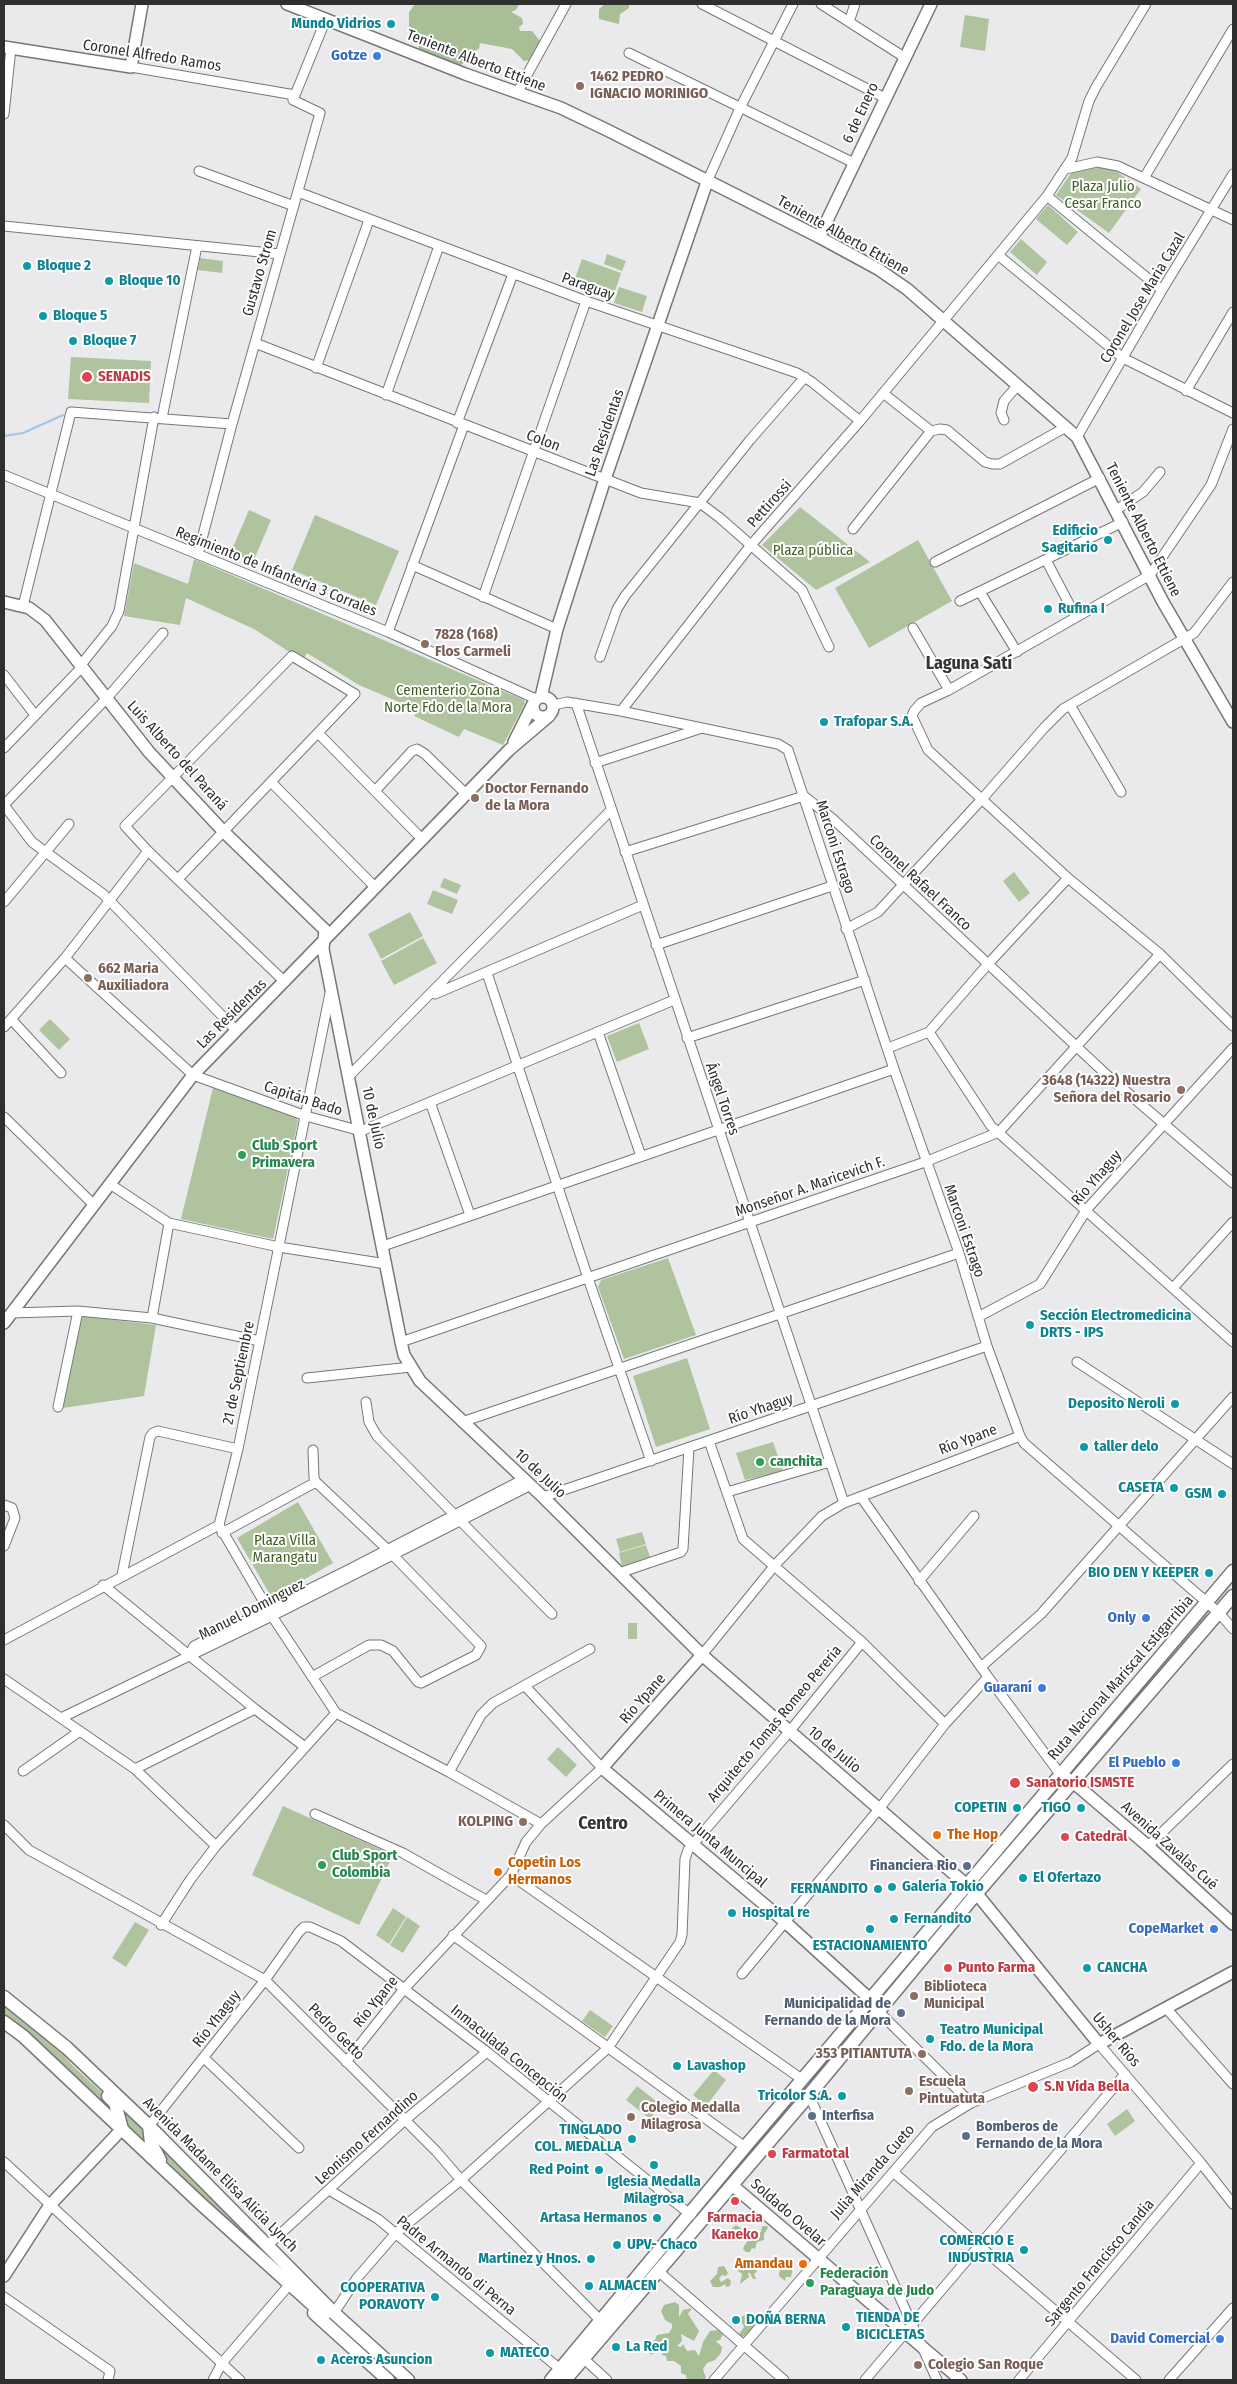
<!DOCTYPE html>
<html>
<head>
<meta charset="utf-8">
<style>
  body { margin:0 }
  #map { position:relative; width:1237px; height:2384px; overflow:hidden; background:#eaeaed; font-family:"Fira Sans Condensed",sans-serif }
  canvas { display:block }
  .frame { position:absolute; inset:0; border:5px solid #2f2f30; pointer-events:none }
</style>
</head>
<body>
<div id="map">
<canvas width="1237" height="2384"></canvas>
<div class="frame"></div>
</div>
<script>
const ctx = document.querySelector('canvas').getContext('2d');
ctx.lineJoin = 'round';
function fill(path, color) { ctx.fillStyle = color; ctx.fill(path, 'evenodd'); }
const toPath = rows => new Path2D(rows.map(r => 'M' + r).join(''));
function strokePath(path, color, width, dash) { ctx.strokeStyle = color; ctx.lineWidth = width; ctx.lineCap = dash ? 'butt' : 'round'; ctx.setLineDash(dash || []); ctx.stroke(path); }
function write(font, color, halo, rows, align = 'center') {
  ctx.font = font + ' "Fira Sans Condensed",sans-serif'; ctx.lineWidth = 4; ctx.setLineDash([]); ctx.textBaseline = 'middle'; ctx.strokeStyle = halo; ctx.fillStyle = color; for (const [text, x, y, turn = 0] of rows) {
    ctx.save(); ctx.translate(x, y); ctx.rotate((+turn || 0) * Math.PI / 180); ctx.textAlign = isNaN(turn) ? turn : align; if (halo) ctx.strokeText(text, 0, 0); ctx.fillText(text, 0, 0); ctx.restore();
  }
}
fill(toPath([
  [965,15,989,19,985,51,960,47],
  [1096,167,1113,169,1141,189,1109,233,1056,195,1071,173],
  [1048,205,1078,232,1067,245,1036,219],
  [1021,239,1047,262,1037,275,1010,252],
  [607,254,626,261,622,271,604,264],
  [200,258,223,261,222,273,198,270],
  [582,259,621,273,612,300,572,287],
  [619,287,647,296,642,312,614,303],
  [71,357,151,361,149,403,68,399],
  [800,507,870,562,816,590,762,545],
  [249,510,271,520,253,562,231,552],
  [315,515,399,551,376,605,292,570],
  [918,540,952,601,869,648,835,588],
  [194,559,524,700,525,703,503,745,464,729,459,737,414,716,418,710,359,685,307,653,304,658,295,653,291,653,254,629,186,598,180,625,124,616,134,563,188,584],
  [1014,872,1030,893,1019,902,1003,881],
  [444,878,461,885,457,894,440,887],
  [433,890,458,900,452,914,427,904],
  [410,912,423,936,381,959,368,934],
  [423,938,437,963,394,985,381,961],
  [50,1019,70,1039,59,1050,39,1030],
  [639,1023,649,1049,617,1062,607,1036],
  [213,1088,296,1118,298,1121,273,1239,181,1219],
  [668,1258,696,1335,624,1359,598,1287,601,1280],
  [82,1316,156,1325,144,1396,63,1408,80,1318],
  [687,1358,710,1429,656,1447,633,1376],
  [773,1442,783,1471,745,1480,736,1453],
  [298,1502,333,1563,272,1598,237,1538],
  [642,1532,646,1544,620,1552,616,1539],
  [646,1545,650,1557,622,1566,619,1553],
  [1205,1614,1208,1616,1150,1685,1127,1707,1072,1769],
  [628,1623,637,1623,637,1639,628,1639],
  [558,1747,577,1765,566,1777,547,1759],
  [283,1806,393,1855,359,1925,252,1875],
  [393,1908,406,1917,389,1944,376,1935],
  [407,1917,420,1926,403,1953,390,1945],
  [135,1922,149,1930,126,1967,112,1958],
  [4,2002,46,2035,73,2066,109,2099,117,2119,4,2018],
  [590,2010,613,2026,605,2037,582,2021],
  [714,2070,726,2080,706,2106,693,2095],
  [637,2086,661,2105,650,2119,626,2100],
  [121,2105,144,2127,151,2149,124,2125],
  [1127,2109,1135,2121,1115,2136,1107,2124],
  [151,2133,249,2236,269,2258,210,2205,163,2157],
  [731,2173,714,2197,561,2378,713,2197]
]), '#aec39e');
fill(toPath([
  [415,4,519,4,516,10,511,12,522,18,523,24,519,27,520,31,532,31,540,41,530,60,524,61,512,49,480,43,479,49,472,52,466,61,460,66,453,66,419,51,417,35,409,30,409,12],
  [605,4,629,4,629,8,620,14,619,24,599,19,599,9],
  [736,2225,742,2229,744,2234,735,2237,731,2229],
  [762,2226,767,2226,768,2228,764,2234,764,2240,757,2242,755,2249,752,2248,750,2252,746,2252,743,2249,744,2246,752,2236,761,2232],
  [778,2256,783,2264,785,2262,793,2267,791,2277,786,2277,785,2281,779,2276,780,2268,776,2268,770,2264,773,2257],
  [753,2261,757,2271,754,2274,756,2279,753,2279,750,2273,748,2273,749,2277,740,2284,742,2274,737,2270,737,2266,744,2271,744,2267,751,2267,750,2263],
  [724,2266,728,2273,726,2276,722,2275,719,2278,721,2282,728,2278,731,2281,730,2286,726,2287,725,2284,720,2287,713,2287,710,2281,717,2274,718,2267],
  [675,2302,679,2305,679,2317,683,2310,692,2308,688,2314,699,2331,694,2341,681,2334,682,2341,677,2346,681,2347,683,2344,687,2351,695,2350,699,2356,703,2342,710,2331,718,2330,723,2334,720,2340,716,2341,722,2347,721,2353,715,2360,707,2363,703,2369,706,2378,703,2380,687,2380,686,2375,681,2373,681,2366,674,2361,667,2361,666,2356,662,2355,663,2345,656,2347,652,2355,646,2351,646,2346,655,2340,657,2335,669,2333,672,2328,672,2324,665,2320,661,2311,664,2305],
  [746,2314,755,2318,757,2323,748,2334,740,2338,739,2334,744,2327,740,2318]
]), '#a8bf96');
strokePath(toPath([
  [4,436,23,433,63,415]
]), '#a0c5e7', 2);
const minor = toPath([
  [702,4,885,98],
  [821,4,904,57],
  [849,22,855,4],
  [629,53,854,163],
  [131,67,295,95],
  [517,93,566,4],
  [4,114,11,48],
  [1066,169,1097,162,1118,166,1233,220],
  [199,171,294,206],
  [1144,178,1233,29],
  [707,182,740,108,793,4],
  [298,192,586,301,797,373,812,382,860,421],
  [1047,196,1162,290],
  [4,226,280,254],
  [998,255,1123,358,1233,413],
  [255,343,641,493,700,503,720,518,802,590,829,647],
  [316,368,369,220],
  [1186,391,1233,312],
  [883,393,931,431,940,429,947,430,985,462,992,464,1000,464,1066,427],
  [386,395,439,246],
  [162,418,197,246],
  [1004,420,1001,413,1004,401,1018,385],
  [457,423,513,274],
  [1233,429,1211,485,1150,575,949,690,921,703,914,711,912,716,928,750,1068,878,1160,954,1233,1026],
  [1077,437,1162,290,1233,174],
  [4,475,388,632,536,699],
  [1116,510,1143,492,1160,472],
  [853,529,931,431],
  [198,554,232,424,320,113,293,100,326,19],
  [1046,560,1076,617],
  [935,562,1100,478],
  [412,565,557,629],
  [980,592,1017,652],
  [483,597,586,301],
  [960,601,1123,522],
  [23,606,71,412,232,424],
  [913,628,949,690],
  [388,632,464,425],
  [600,657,617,609,625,596,750,440,805,377],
  [80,666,112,626,119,611,154,417],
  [4,675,35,715],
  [576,703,844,1503],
  [554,705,567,702,621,711,778,744,788,750,894,1069,959,1253,987,1346,1020,1436,1024,1443,1219,1613,1233,1629],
  [1070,705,1121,792],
  [621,711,751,545,860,421,1047,196,1072,158,1089,101,1096,87,1146,4],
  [318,733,422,839],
  [4,748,81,668],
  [595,763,702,728],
  [272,783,376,888],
  [375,791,412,751,417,749,425,754,466,794],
  [804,796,833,819,1108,1076,1233,1183],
  [4,805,32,842,103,894,236,1030],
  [4,805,107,698,163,633],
  [625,852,804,796],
  [178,879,355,694,292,656,125,826,148,851,285,982],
  [4,902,69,824],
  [846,929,878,912,982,799,1044,728,1063,709,1194,633,1233,582],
  [656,945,832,886],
  [65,958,193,1075,306,1116,361,1131,674,1000],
  [487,973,588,1278,651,1461],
  [435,994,643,905],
  [11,1019,61,1073],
  [4,1027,65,958,148,851],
  [598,1032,641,1156],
  [929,1032,991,1126,1233,1342],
  [687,1038,865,980],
  [888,1048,929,1032,988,964,1068,878],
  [349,1076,611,810],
  [430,1102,470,1215],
  [4,1117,93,1204],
  [110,1184,169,1223,279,1247,386,1264],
  [383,1246,894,1069],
  [1173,1288,1233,1222],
  [11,1313,78,1311,152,1318,260,1341],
  [978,1317,1040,1284,1087,1209,1233,1048],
  [152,1318,169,1223],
  [401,1342,925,1162,999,1132,1160,954],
  [1077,1362,1233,1464],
  [307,1378,411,1367],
  [366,1402,369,1422,377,1436,552,1614],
  [58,1407,78,1311],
  [462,1422,959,1253],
  [709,1441,743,1539,862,1642,945,1724],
  [727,1492,830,1462],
  [543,1497,987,1346],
  [861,1497,988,1677,1060,1774],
  [4,1505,12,1508,15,1518,4,1546],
  [219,1525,272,1616,336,1713,449,1772,541,1824],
  [222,1533,316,1482],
  [619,1573,681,1552,683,1549,689,1448],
  [122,1575,150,1437,153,1433,158,1431,238,1449],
  [919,1581,974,1516],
  [103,1585,255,1709,305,1747],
  [4,1640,219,1525,238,1449,330,993],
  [190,1654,194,1646,348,1570,524,1479],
  [702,1655,775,1565,822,1516,844,1503,1020,1436],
  [981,1667,1041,1614,1233,1397],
  [312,1677,369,1645,381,1645,393,1651,418,1682,421,1683,476,1655,481,1646,387,1549,316,1482,314,1478,313,1450],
  [4,1679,135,1769,216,1846],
  [61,1718,272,1616,531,1485],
  [135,1769,255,1709],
  [23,1771,80,1731],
  [449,1772,481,1715,493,1703,590,1649],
  [315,1814,403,1853,486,1900],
  [4,1825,29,1850,265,1980,436,2151,461,2180,601,2321],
  [1148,1846,1233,1764],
  [511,1875,803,2080],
  [161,1925,190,1880,216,1846,336,1713],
  [453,1935,745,2147],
  [742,1974,879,1809,945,1724,988,1677],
  [1166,2008,1233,2084],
  [878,2011,971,2103],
  [204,2058,299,2148],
  [346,2062,404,1989,511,1875,526,1842,541,1824,602,1768,525,1686],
  [809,2095,937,2380],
  [149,2126,265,1980,299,1932,304,1927,310,1927,341,1941,487,2052,691,2215],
  [4,2162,240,2380],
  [893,2172,1136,2380],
  [329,2190,378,2219,560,2369],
  [267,2246,405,2120,487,2052],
  [658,2271,784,2380],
  [4,2297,110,2371,108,2380],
  [338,2307,357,2278,396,2233,461,2180,608,2048,680,1942,682,1935,685,1859,688,1850,789,1732,862,1642],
  [583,2358,607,2380],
  [213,2380,222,2363,290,2284],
  [714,2380,932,2127,971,2103,1071,2062,1099,2044,1201,2163,1233,2204],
  [865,2380,1125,2074],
  [1019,2380,1201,2163],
  [1169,2380,1233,2308]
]);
const major = toPath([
  [287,4,465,74,561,108,607,130,819,237,878,269,907,289,1077,437,1163,602,1233,722],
  [4,47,131,67,142,4],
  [819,237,931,4],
  [4,602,29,608,45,620,149,752,223,831,325,930,323,949,401,1342,404,1355,420,1381,543,1497,702,1655,977,1894,1099,2044,1233,1972],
  '533 707a10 10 0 1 1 20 0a10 10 0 1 1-20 0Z',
  [541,697,557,629,605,479,707,182],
  [514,742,533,704],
  [4,1323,193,1075,509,750,549,716],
  [702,1655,602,1768,784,1921,871,2000,878,2011],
  [1060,1774,1074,1783,1148,1846,1233,1924],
  [732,2185,961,2380],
  [4,2276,50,2205,122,2129]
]);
const highway = toPath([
  [4,1997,67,2048,149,2126,334,2313,408,2380],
  [4,2022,23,2036,200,2203,324,2315],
  [108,2096,115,2103,122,2129],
  [149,2126,151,2143,160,2160],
  [314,2313,388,2380],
  [551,2380,745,2147,1233,1571],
  [565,2380,809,2095,971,1900,1233,1596]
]);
strokePath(minor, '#777779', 11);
strokePath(major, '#777779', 14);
strokePath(highway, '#777779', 15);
strokePath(minor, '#fff', 9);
strokePath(major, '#fff', 11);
strokePath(highway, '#fff', 12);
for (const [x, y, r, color] of [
  [391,24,5,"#0f9aa8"],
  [377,56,5,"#3f7fe0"],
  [580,86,5,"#8d6e63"],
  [27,266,5,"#0f9aa8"],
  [109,281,5,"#0f9aa8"],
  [43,316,5,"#0f9aa8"],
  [73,341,5,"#0f9aa8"],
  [87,377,6,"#e0444e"],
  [1108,540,5,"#0f9aa8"],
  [1048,609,5,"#0f9aa8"],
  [425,644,5,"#8d6e63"],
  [824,722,5,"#0f9aa8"],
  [475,798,5,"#8d6e63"],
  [88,978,5,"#8d6e63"],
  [1181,1090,5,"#8d6e63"],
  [242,1155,5,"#2e9e5b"],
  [1030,1325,5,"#0f9aa8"],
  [1175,1404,5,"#0f9aa8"],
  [1084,1447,5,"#0f9aa8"],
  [760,1462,5,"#2e9e5b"],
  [1174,1488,5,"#0f9aa8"],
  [1222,1494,5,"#0f9aa8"],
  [1209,1573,5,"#0f9aa8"],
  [1146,1618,5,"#3f7fe0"],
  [1042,1688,5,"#3f7fe0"],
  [1176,1763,5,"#3f7fe0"],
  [1015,1783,6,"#e0444e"],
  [1017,1808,5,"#0f9aa8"],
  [1081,1808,5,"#0f9aa8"],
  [523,1822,5,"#8d6e63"],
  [937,1835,5,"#e8710a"],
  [1065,1837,5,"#e0444e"],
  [322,1865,5,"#2e9e5b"],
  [967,1866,5,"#5c6f8a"],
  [498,1872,5,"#e8710a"],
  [1023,1878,5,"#0f9aa8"],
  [892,1887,5,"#0f9aa8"],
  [878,1889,5,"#0f9aa8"],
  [732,1913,5,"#0f9aa8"],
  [894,1919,5,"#0f9aa8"],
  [870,1929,5,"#0f9aa8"],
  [1214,1929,5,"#3f7fe0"],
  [948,1968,5,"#e0444e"],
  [1087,1968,5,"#0f9aa8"],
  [914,1996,5,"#8d6e63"],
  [901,2013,5,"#5c6f8a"],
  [930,2039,5,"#0f9aa8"],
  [922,2054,5,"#8d6e63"],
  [677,2066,5,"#0f9aa8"],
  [1033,2087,6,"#e0444e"],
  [909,2091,5,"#8d6e63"],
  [842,2096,5,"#0f9aa8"],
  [812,2116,5,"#5c6f8a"],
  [631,2117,5,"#8d6e63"],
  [966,2136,5,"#5c6f8a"],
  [632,2139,5,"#0f9aa8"],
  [772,2154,5,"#e0444e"],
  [654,2165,5,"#0f9aa8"],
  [599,2170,5,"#0f9aa8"],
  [735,2201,5,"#e0444e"],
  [657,2218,5,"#0f9aa8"],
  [617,2245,5,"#0f9aa8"],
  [1024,2250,5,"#0f9aa8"],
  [591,2259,5,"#0f9aa8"],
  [803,2264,5,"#e8710a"],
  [810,2283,5,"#2e9e5b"],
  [589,2286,5,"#0f9aa8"],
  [435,2297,5,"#0f9aa8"],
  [736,2320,5,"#0f9aa8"],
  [846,2327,5,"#0f9aa8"],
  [1220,2339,5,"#3f7fe0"],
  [616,2347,5,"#0f9aa8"],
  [490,2353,5,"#0f9aa8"],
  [321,2360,5,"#0f9aa8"],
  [918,2365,5,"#8d6e63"]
]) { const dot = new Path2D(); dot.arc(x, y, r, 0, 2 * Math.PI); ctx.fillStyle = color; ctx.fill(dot); strokePath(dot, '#fff', 2); }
write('bold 15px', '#0d838f', '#fff', [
  ["Mundo Vidrios",381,24,"right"],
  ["Bloque 2",37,266],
  ["Bloque 10",119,281],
  ["Bloque 5",53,316],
  ["Bloque 7",83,341],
  ["Edificio",1098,531,"right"],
  ["Sagitario",1098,548,"right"],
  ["Rufina I",1058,609],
  ["Trafopar S.A.",834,722],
  ["Sección Electromedicina",1040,1316],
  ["DRTS - IPS",1040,1333],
  ["Deposito Neroli",1165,1404,"right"],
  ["taller delo",1094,1447],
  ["CASETA",1164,1488,"right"],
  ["GSM",1212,1494,"right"],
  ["BIO DEN Y KEEPER",1199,1573,"right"],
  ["COPETIN",1007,1808,"right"],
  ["TIGO",1071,1808,"right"],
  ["El Ofertazo",1033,1878],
  ["Galería Tokio",902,1887],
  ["FERNANDITO",868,1889,"right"],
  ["Hospital re",742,1913],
  ["Fernandito",904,1919],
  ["ESTACIONAMIENTO",870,1946,"center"],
  ["CANCHA",1097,1968],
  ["Teatro Municipal",940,2030],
  ["Fdo. de la Mora",940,2047],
  ["Lavashop",687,2066],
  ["Tricolor S.A.",832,2096,"right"],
  ["TINGLADO",622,2130,"right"],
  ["COL. MEDALLA",622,2147,"right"],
  ["Red Point",589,2170,"right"],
  ["Iglesia Medalla",654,2182,"center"],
  ["Milagrosa",654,2199,"center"],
  ["Artasa Hermanos",647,2218,"right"],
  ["COMERCIO E",1014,2241,"right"],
  ["INDUSTRIA",1014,2258,"right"],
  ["UPV- Chaco",627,2245],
  ["Martinez y Hnos.",581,2259,"right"],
  ["ALMACEN",599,2286],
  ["COOPERATIVA",425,2288,"right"],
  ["PORAVOTY",425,2305,"right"],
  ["TIENDA DE",856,2318],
  ["BICICLETAS",856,2335],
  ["DOÑA BERNA",746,2320],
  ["La Red",626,2347],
  ["MATECO",500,2353],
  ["Aceros Asuncion",331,2360]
], 'left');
write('15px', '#2f2f30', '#fff', [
  ["Coronel Alfredo Ramos",152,56,9],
  ["Teniente Alberto Ettiene",476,61,21],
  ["6 de Enero",861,113,-65],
  ["Teniente Alberto Ettiene",843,236,29],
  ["Gustavo Strom",260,273,-74],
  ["Paraguay",588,287,20],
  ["Coronel Jose Maria Cazal",1143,298,-59],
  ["Las Residentas",605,433,-71],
  ["Colon",543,441,21],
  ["Pettirossi",770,504,-48],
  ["Teniente Alberto Ettiene",1143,530,63],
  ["Regimiento de Infanteria 3 Corrales",276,572,22],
  ["Luis Alberto del Paraná",177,756,48],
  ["Marconi Estrago",835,847,72],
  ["Coronel Rafael Franco",920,883,43],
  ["Las Residentas",232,1014,-45],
  ["Capitán Bado",303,1099,18],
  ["Ángel Torres",722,1099,71],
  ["10 de Julio",373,1118,78],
  ["Río Yhaguy",1097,1178,-49],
  ["Monseñor A. Maricevich F.",810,1187,-19],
  ["Marconi Estrago",964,1231,71],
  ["21 de Septiembre",239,1373,-78],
  ["Río Yhaguy",761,1409,-19],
  ["Río Ypane",968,1440,-21],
  ["10 de Julio",540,1474,43],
  ["Manuel Dominguez",252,1610,-27],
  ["Ruta Nacional Mariscal Estigarribia",1121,1678,-49],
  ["Río Ypane",643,1699,-49],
  ["Arquitecto Tomas Romeo Pereria",775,1724,-50],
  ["10 de Julio",834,1750,40],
  ["Primera Junta Muncipal",710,1839,40],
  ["Avenida Zavalas Cué",1169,1846,42],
  ["Río Ypane",376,2002,-51],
  ["Río Yhaguy",217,2019,-52],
  ["Pedro Getto",336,2032,45],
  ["Usher Ríos",1116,2040,50],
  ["Inmaculada Concepción",509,2054,39],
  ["Leonismo Fernandino",367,2138,-42],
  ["Julia Miranda Cueto",873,2172,-49],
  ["Avenida Madame Elisa Alicia Lynch",220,2175,45],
  ["Soldado Ovelar",788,2213,41],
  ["Sargento Francisco Candia",1100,2263,-50],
  ["Padre Armando di Perna",456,2266,39]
]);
write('bold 15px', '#366cbe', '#fff', [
  ["Gotze",367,56],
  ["Only",1136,1618],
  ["Guaraní",1032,1688],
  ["El Pueblo",1166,1763],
  ["CopeMarket",1204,1929],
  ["David Comercial",1210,2339]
], 'right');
write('bold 15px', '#785e54', '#fff', [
  ["1462 PEDRO",590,77],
  ["IGNACIO MORINIGO",590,94],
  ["7828 (168)",435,635],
  ["Flos Carmeli",435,652],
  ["Doctor Fernando",485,789],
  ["de la Mora",485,806],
  ["662 Maria",98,969],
  ["Auxiliadora",98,986],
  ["3648 (14322) Nuestra",1171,1081,"right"],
  ["Señora del Rosario",1171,1098,"right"],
  ["KOLPING",513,1822,"right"],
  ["Biblioteca",924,1987],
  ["Municipal",924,2004],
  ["353 PITIANTUTA",912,2054,"right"],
  ["Escuela",919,2082],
  ["Pintuatuta",919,2099],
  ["Colegio Medalla",641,2108],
  ["Milagrosa",641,2125],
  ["Colegio San Roque",928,2365]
], 'left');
write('15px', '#436127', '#fff', [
  ["Plaza Julio",1103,187],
  ["Cesar Franco",1103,204],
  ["Plaza pública",813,551],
  ["Cementerio Zona",448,691],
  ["Norte Fdo de la Mora",448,708],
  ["Plaza Villa",285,1541],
  ["Marangatu",285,1558]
]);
write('bold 15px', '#be3a42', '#fff', [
  ["SENADIS",98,377],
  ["Sanatorio ISMSTE",1026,1783],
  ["Catedral",1075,1837],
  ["Punto Farma",958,1968],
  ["S.N Vida Bella",1044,2087],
  ["Farmatotal",782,2154],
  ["Farmacia",735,2218,"center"],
  ["Kaneko",735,2235,"center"]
], 'left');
write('bold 15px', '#27864d', '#fff', [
  ["Club Sport",252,1146],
  ["Primavera",252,1163],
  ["canchita",770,1462],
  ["Club Sport",332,1856],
  ["Colombia",332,1873],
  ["Federación",820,2274],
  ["Paraguaya de Judo",820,2291]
], 'left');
write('bold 15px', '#c56008', '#fff', [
  ["The Hop",947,1835],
  ["Copetin Los",508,1863],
  ["Hermanos",508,1880],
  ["Amandau",793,2264,"right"]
], 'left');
write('bold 15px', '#4e5e75', '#fff', [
  ["Financiera Rio",957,1866],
  ["Municipalidad de",891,2004],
  ["Fernando de la Mora",891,2021],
  ["Interfisa",822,2116,"left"],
  ["Bomberos de",976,2127,"left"],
  ["Fernando de la Mora",976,2144,"left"]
], 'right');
write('bold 18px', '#363638', '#fff', [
  ["Laguna Satí",969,664],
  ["Centro",603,1824]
]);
</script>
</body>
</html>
